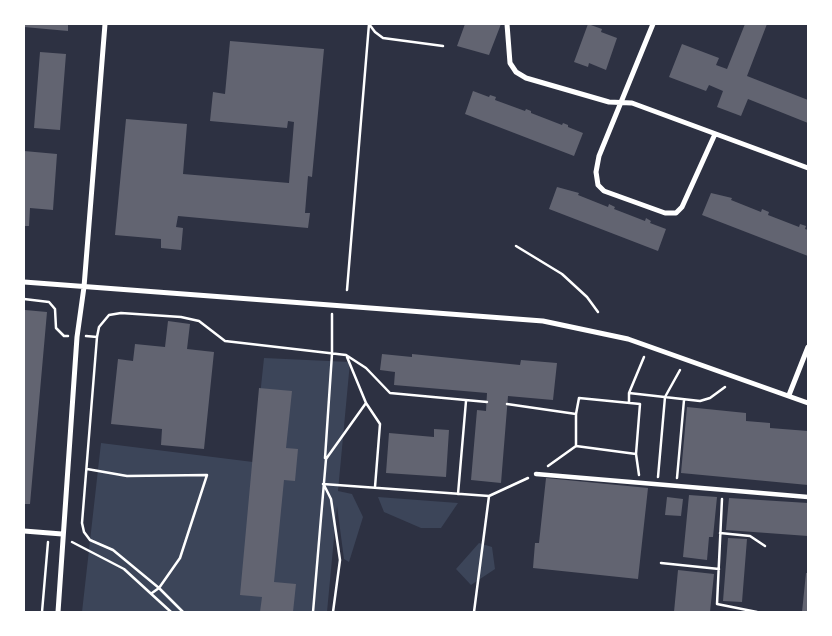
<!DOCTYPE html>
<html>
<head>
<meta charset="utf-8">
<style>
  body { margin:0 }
  #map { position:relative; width:832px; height:636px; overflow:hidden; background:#2d3142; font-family:Karla,sans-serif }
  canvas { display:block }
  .frame { position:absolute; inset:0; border:25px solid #fff; pointer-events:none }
</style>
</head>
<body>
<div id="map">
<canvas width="832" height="636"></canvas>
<div class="frame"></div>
</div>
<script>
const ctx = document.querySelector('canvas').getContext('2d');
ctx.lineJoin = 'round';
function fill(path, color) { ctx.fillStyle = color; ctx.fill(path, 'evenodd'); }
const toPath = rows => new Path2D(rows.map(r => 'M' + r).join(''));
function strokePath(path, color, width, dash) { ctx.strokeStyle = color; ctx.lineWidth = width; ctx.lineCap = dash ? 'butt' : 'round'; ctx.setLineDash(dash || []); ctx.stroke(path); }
fill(toPath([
  [264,358,350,362,338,491,352,494,363,517,349,562,344,559,337,506,327,612,82,612,101,443,253,462],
  [378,497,458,503,441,528,421,528,384,512],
  [479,543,492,547,495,569,471,585,456,569]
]), '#3c4559');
fill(toPath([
  [24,24,68,24,68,31,24,27],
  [465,24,501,24,489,55,457,46],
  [588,24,602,29,601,32,617,38,606,70,589,63,588,67,574,62],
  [745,24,767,24,747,76,808,100,808,123,748,99,741,116,717,107,723,91,709,85,706,91,669,77,682,44,719,58,716,65,727,69],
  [230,41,324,49,312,177,308,176,305,213,310,213,308,228,178,216,176,227,183,228,181,250,161,248,161,239,115,235,126,119,187,124,183,174,289,183,294,122,288,121,287,128,210,121,213,92,225,94],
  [40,52,66,54,60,130,34,128],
  [473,91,489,97,490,95,496,97,495,100,525,111,526,109,531,111,531,113,562,125,563,123,568,125,568,127,583,133,574,156,465,114],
  [24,151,57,154,53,210,30,208,29,226,24,226],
  [557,187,579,193,578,195,608,207,609,204,615,207,614,209,645,221,646,218,651,221,650,223,666,229,658,251,549,209],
  [711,193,732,198,731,200,761,212,762,209,769,212,768,215,799,227,800,224,806,226,805,229,808,230,808,256,702,215],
  [25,310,47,312,30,504,24,504],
  [168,321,190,324,187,349,214,352,204,449,161,445,162,429,111,424,118,359,133,361,135,344,165,347],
  [382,354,412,357,412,354,520,365,521,360,557,363,553,400,508,396,501,483,471,480,477,410,486,411,487,393,394,385,395,372,380,370],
  [259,388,292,391,286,448,298,449,295,481,284,480,274,582,296,584,293,612,260,612,262,597,240,595],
  [687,407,746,413,746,421,770,423,770,428,808,431,808,485,681,473],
  [434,429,449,430,446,477,386,473,389,433,434,437],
  [546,478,648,488,638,579,533,568,535,543,539,543],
  [689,495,717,497,713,537,709,537,707,560,683,557],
  [667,497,683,499,681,516,665,515],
  [729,498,808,503,808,536,726,530],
  [728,538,747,539,742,602,723,601],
  [678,570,714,574,710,612,674,612],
  [806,573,808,573,808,612,802,612]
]), '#626471');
strokePath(toPath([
  [369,24,375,32,383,38,443,46],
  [516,246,562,274,587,297,598,312],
  [347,290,369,24],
  [24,299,49,302,55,309,56,328,64,336,68,336],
  [86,336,97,337],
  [629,393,700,401,710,398,725,387],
  [629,402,629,393,644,357],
  [366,403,380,424,375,487],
  [507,404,576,414,579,398,640,404,636,454,639,475],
  [576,414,576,446,636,454],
  [325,458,332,354,332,314],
  [548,466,576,446],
  [87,469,127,476,207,475,180,558,159,588,152,593],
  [658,477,665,397,680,370],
  [677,478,684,400],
  [323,484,489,496,474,612],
  [324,485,331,499,340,560,333,612],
  [458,494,466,401],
  [489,496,528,478],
  [722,499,717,604,757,612],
  [720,533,750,536,765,546],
  [72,542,124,569,171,612],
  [661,563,719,569],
  [42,612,48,542],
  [183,612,159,588,113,550,90,540,84,532,82,523,97,337,99,327,109,315,121,313,181,317,199,321,225,341,346,355,366,368,390,393,487,402],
  [313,612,326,459,366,403,347,357]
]), '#fff', 2.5);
strokePath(toPath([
  [536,474,808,497]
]), '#fff', 4.5);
strokePath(toPath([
  [507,24,510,63,516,72,526,78,609,102,632,103,808,168],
  [653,24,599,156,596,172,598,185,604,191,665,213,676,213,682,207,715,134],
  [24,282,543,321,628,339,808,403],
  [789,395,808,347],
  [24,531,62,534],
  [58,612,77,337,84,287,105,24]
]), '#fff', 5);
</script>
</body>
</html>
